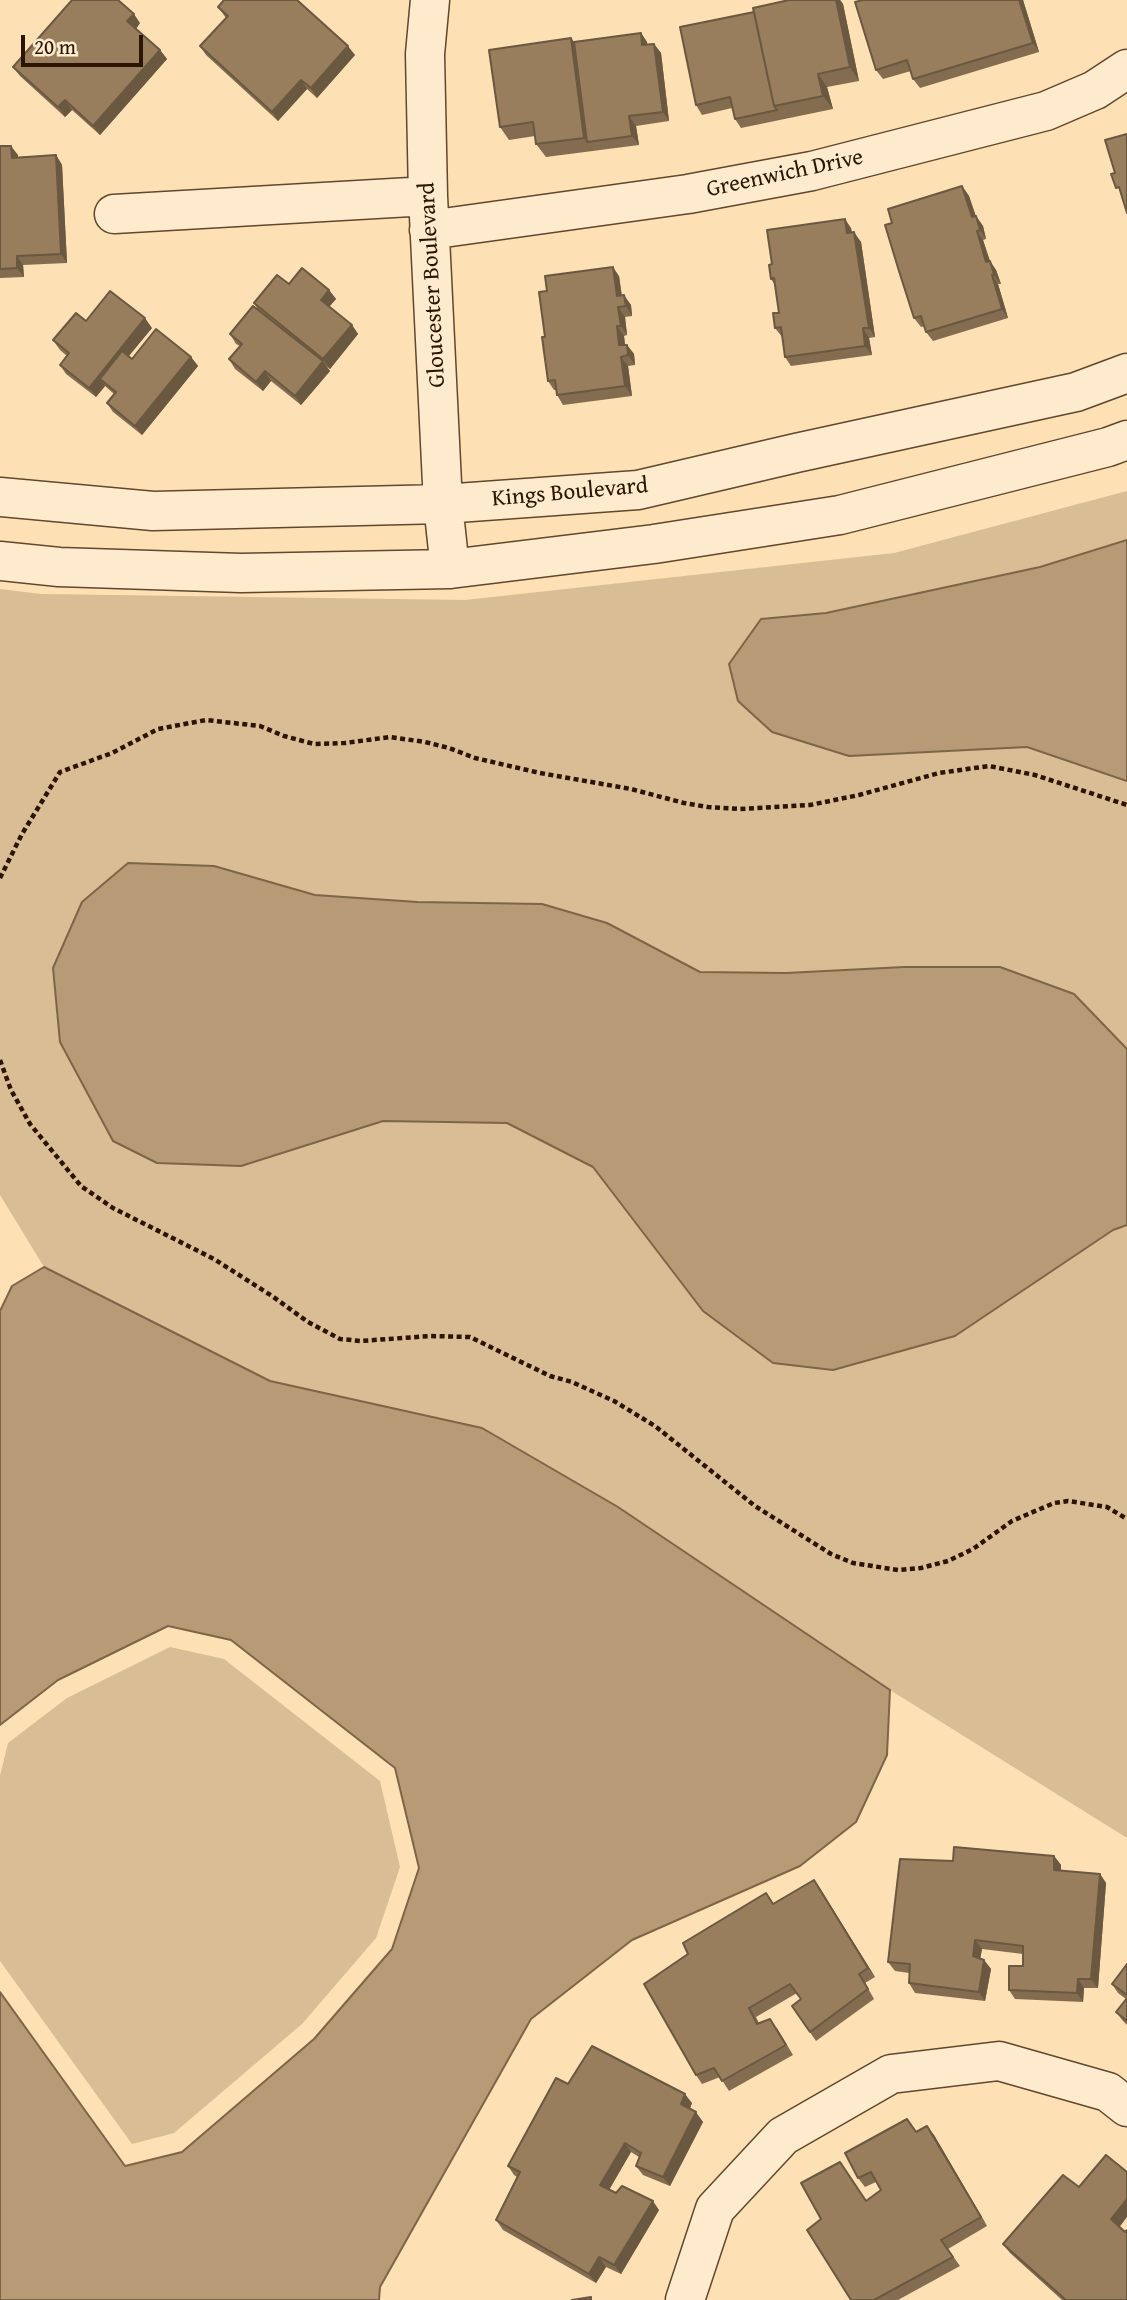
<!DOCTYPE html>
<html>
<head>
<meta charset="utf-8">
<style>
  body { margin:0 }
  #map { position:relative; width:1127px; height:2300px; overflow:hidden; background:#fde0b3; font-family:"Gentium Book Plus",serif }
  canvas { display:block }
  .scale { position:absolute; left:21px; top:35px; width:122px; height:32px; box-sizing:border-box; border:4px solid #2b1400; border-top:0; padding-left:9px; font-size:21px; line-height:24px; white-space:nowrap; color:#2b1400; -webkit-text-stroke:5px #feebce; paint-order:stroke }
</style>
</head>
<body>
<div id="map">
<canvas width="1127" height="2300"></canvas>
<div class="scale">20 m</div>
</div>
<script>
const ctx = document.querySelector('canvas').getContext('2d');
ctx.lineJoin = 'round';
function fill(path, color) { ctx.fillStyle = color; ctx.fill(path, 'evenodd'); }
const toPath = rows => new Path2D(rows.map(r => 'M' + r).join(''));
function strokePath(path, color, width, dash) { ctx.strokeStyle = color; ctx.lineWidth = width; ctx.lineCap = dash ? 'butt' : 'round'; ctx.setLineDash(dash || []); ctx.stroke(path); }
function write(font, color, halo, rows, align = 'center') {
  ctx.font = font + ' "Gentium Book Plus",serif'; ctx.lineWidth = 5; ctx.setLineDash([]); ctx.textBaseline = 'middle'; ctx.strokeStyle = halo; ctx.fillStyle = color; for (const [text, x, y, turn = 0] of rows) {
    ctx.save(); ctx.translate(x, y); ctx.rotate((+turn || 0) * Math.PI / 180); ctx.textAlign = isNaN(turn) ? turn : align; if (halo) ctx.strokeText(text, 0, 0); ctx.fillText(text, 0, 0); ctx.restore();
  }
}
fill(toPath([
  [1127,491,1127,1838,890,1690,618,1507,482,1428,270,1381,44,1267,0,1195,0,589,41,594,465,600,894,553],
  [170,1647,224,1659,380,1781,400,1867,376,1938,302,2024,174,2133,132,2144,0,1961,0,1776,8,1743,67,1698]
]), '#d9bd95');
const water = toPath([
  [1127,540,1127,781,1027,747,849,756,772,732,738,701,729,664,761,619,826,613,1040,567,1127,540],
  [128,863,214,866,315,895,417,902,542,904,607,923,700,972,786,973,904,967,1000,967,1074,994,1127,1049,1127,1225,1113,1230,955,1336,833,1370,773,1363,703,1311,593,1167,507,1123,383,1121,241,1166,157,1163,113,1141,60,1042,53,968,82,902,128,863],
  [44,1267,270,1381,482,1428,618,1507,890,1690,887,1755,856,1822,800,1866,632,1940,531,2019,380,2287,379,2300,0,2300,0,1992,125,2166,182,2152,314,2039,392,1949,419,1868,395,1768,231,1640,168,1626,58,1680,0,1725,0,1311,12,1286,44,1267]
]);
fill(water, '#b69b76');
strokePath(water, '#7e6547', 2);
const minor = toPath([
  [430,0,425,54,428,196,443,504,450,569],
  [114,214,428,196],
  [429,230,688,194,812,171,1046,111,1095,90,1127,69],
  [0,497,153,511,443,504,638,490,796,453,1076,392,1127,373],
  [0,561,59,567,241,573,450,569,654,544,840,515,1108,447,1127,440],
  [685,2300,715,2209,783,2136,891,2074,999,2061,1108,2092,1127,2107]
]);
strokePath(minor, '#60472d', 41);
strokePath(toPath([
  [0,878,22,834,60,772,112,753,158,729,206,720,260,726,284,736,314,744,345,743,390,737,425,742,449,748,475,758,540,773,631,789,684,803,708,807,740,809,810,805,859,795,939,773,989,766,1035,775,1127,805],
  [0,1060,11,1090,30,1124,81,1186,113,1208,214,1259,272,1296,308,1322,340,1339,361,1341,430,1336,470,1337,550,1376,572,1382,614,1401,655,1426,755,1506,831,1554,853,1563,898,1570,921,1568,948,1561,973,1549,1012,1521,1054,1503,1068,1501,1107,1507,1127,1519]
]), '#2b1400', 4.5, [5, 3.5]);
strokePath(minor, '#feebce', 38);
fill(toPath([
  [789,0,840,0,843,4,859,81,827,87,833,109,741,128,735,119,732,108,702,115,696,105,754,12],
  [1023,0,1039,52,920,88,913,79,911,71,883,79,876,70],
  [218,7,355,55,317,98,307,89,278,121,206,55,200,46,226,18],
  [140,23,136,29,160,50,167,59,100,135,72,110,65,117,20,76,13,67],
  [641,33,647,42,647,45,654,44,661,53,669,121,636,126,639,145,546,157,536,144,535,136,509,140,500,127,571,38,574,42],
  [0,146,18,155,18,157,56,155,62,165,67,263,23,265,24,277,0,278],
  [962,186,969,196,976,216,983,226,986,239,983,240,990,261,996,270,1001,284,998,284,1008,318,933,341,926,332,925,326,921,327,914,318,892,223],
  [851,228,852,233,861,242,875,337,869,338,872,355,791,366,785,357,782,337,775,328,779,313,775,285,771,279,772,264],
  [619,276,622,296,631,305,632,316,625,317,627,335,624,336,625,345,627,345,634,354,635,365,628,366,632,396,563,405,557,395,556,390,554,390,548,381],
  [289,284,329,290,336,299,329,307,352,325,358,334,330,369,326,366,330,371,301,405,271,381,263,391,235,369,229,359,240,346,236,344,230,334,257,308,254,303],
  [86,321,152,328,128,356,132,359,191,357,198,366,142,435,113,412,107,403,114,394,105,386,96,397,66,374,60,365,67,356,60,350,53,340],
  [1054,1856,1061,1865,1061,1871,1100,1874,1106,1883,1098,1988,1084,1988,1083,2002,1015,1999,1009,1990,1023,1966,1023,1954,982,1949,980,1959,984,1960,991,1969,985,2001,915,1993,909,1983,909,1973,895,1971,888,1962,953,1861],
  [814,1880,875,1977,865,1983,874,1999,816,2041,792,2006,801,1999,797,1993,756,2017,759,2023,777,2028,793,2055,729,2091,720,2077,702,2084,696,2075,774,1904],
  [1127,1964,1127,2025,1123,2021,1116,2012,1126,1999,1118,1993,1112,1984],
  [568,2084,692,2103,690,2108,703,2122,670,2186,643,2175,636,2166,639,2157,631,2152,609,2190,659,2210,621,2274,606,2267,596,2283,503,2230,496,2220,517,2177,514,2175,508,2166],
  [916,2132,934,2135,987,2226,948,2249,960,2266,898,2300,851,2300,821,2219,866,2201,881,2190,876,2182,865,2187,858,2178],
  [1119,2226,1127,2300,1062,2300,1010,2253,1003,2244]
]), '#836c50');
fill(toPath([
  [836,0,840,0,843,4,859,81,850,67],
  [1019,0,1023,0,1039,52,1033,43],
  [134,14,140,23,134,31,127,21],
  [641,33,647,42,649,55,642,45],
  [571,38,580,51,587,142,584,138],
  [654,44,661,53,669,121,663,112],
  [348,46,355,55,317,98,311,88],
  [160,50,167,59,100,135,93,126],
  [818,74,827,87,833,109,823,96],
  [301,80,307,89,278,121,272,112],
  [65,100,72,110,65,117,58,107],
  [629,116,636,126,639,145,632,136],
  [11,146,18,155,18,167,12,158],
  [56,155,62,165,67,263,61,254],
  [962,186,969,196,979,227,972,217],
  [976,216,983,226,986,239,980,230],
  [845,219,851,228,853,242,847,233],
  [977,231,983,240,993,271,986,262],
  [854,232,861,242,875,337,869,328],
  [17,256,23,265,24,277,17,268],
  [990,261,996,270,1001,284,994,275],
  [613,267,619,276,623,306,617,296],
  [992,275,998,284,1008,318,1002,309],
  [329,290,336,299,327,309,321,300],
  [624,295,631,305,632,316,626,306],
  [618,307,625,317,627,335,621,326],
  [145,318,152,328,106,384,100,379,105,386,96,397,89,388],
  [352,325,358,334,330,369,323,359],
  [617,326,624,336,626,355,619,345],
  [863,328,869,338,872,355,865,346],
  [627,345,634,354,635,365,628,355],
  [191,357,198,366,142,435,135,426],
  [621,357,628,366,632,396,625,386],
  [323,361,330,371,301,405,295,396],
  [265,371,271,381,263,391,256,382],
  [1054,1856,1061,1865,1061,1879,1054,1870],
  [1100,1874,1106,1883,1098,1988,1091,1979],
  [814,1880,821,1890,875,1977,868,1968],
  [975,1940,982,1949,979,1965,973,1956],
  [984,1960,991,1969,985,2001,979,1992],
  [1078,1979,1084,1988,1083,2002,1077,1993],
  [685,2094,692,2103,688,2113,681,2104],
  [696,2112,703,2122,670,2186,663,2177],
  [927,2126,934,2135,987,2226,981,2217],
  [625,2143,631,2152,606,2195,600,2185],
  [1127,2199,1127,2217,1118,2229,1111,2219],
  [653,2201,659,2210,621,2274,614,2265],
  [599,2257,606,2267,596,2283,589,2274]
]), '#6a5841');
const building = toPath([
  [72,0,118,0,134,14,127,21,160,50,93,126,65,100,58,107,13,67,72,0],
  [224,0,297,0,348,46,311,88,301,80,272,112,200,46,228,16,218,7,224,0],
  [789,0,836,0,850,67,818,74,823,96,774,106,753,8,789,0],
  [863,0,1019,0,1033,43,913,79,907,60,876,70,855,2,863,0],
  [754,12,774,106,777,110,735,119,730,97,696,105,680,27,754,12],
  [641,33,642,45,654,44,663,112,629,116,632,136,587,142,574,42,641,33],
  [571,38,584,138,536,144,533,122,500,127,489,50,571,38],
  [1127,134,1127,213,1119,187,1116,188,1111,174,1115,173,1105,140,1127,134],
  [0,146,11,146,12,158,56,155,61,254,17,256,17,268,0,269,0,146],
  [962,186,972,217,976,216,980,230,977,231,986,262,990,261,994,275,992,275,1002,309,926,332,921,316,914,318,899,271,885,225,892,223,888,209,962,186],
  [845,219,847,233,854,232,869,328,863,328,865,346,785,357,781,327,775,328,773,313,779,313,774,278,771,279,769,265,772,264,767,230,845,219],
  [613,267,617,296,624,295,626,306,618,307,621,326,617,326,619,345,627,345,628,355,621,357,625,386,557,395,555,380,548,381,542,337,545,337,539,292,547,291,545,276,613,267],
  [302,268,329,290,321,300,352,325,323,359,254,303,277,275,289,284,302,268],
  [110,291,145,318,89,388,60,365,69,353,53,340,76,313,86,321,110,291],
  [253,306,323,361,295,396,265,371,256,382,229,359,242,344,230,334,253,306],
  [156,329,191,357,135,426,107,403,116,392,100,379,122,351,132,359,156,329],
  [954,1847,1054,1856,1054,1870,1100,1874,1091,1979,1078,1979,1077,1993,1009,1990,1009,1966,1023,1966,1023,1946,975,1940,973,1956,984,1960,979,1992,909,1983,910,1964,888,1962,900,1859,953,1861,954,1847],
  [814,1880,868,1968,859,1974,868,1989,810,2032,792,2006,801,1999,790,1984,749,2008,757,2024,770,2019,786,2045,722,2081,714,2068,696,2075,644,1984,688,1954,683,1943,766,1893,773,1904,814,1880],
  [1127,1964,1127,1995,1112,1984,1127,1964],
  [1127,1998,1127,2021,1116,2012,1127,1998],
  [592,2046,685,2094,681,2104,696,2112,663,2177,636,2166,641,2153,625,2143,600,2185,616,2193,622,2186,653,2201,614,2265,599,2257,589,2274,496,2220,520,2172,508,2166,556,2078,568,2084,592,2046],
  [907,2119,916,2132,927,2126,981,2217,941,2240,953,2257,874,2300,851,2300,807,2230,821,2219,801,2183,840,2162,866,2201,881,2190,871,2172,858,2178,845,2153,907,2119],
  [1106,2155,1127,2172,1127,2199,1111,2219,1125,2232,1127,2230,1127,2300,1066,2300,1003,2244,1063,2175,1079,2187,1106,2155],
  [591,2297,591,2300,572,2300,591,2297]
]);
fill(building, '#987e5d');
strokePath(building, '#6a5841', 2);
write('23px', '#2b1400', '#feebce', [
  ["Greenwich Drive",785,174,-12],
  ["Gloucester Boulevard",433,285,-93],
  ["Kings Boulevard",570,493,-5]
]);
</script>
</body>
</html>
